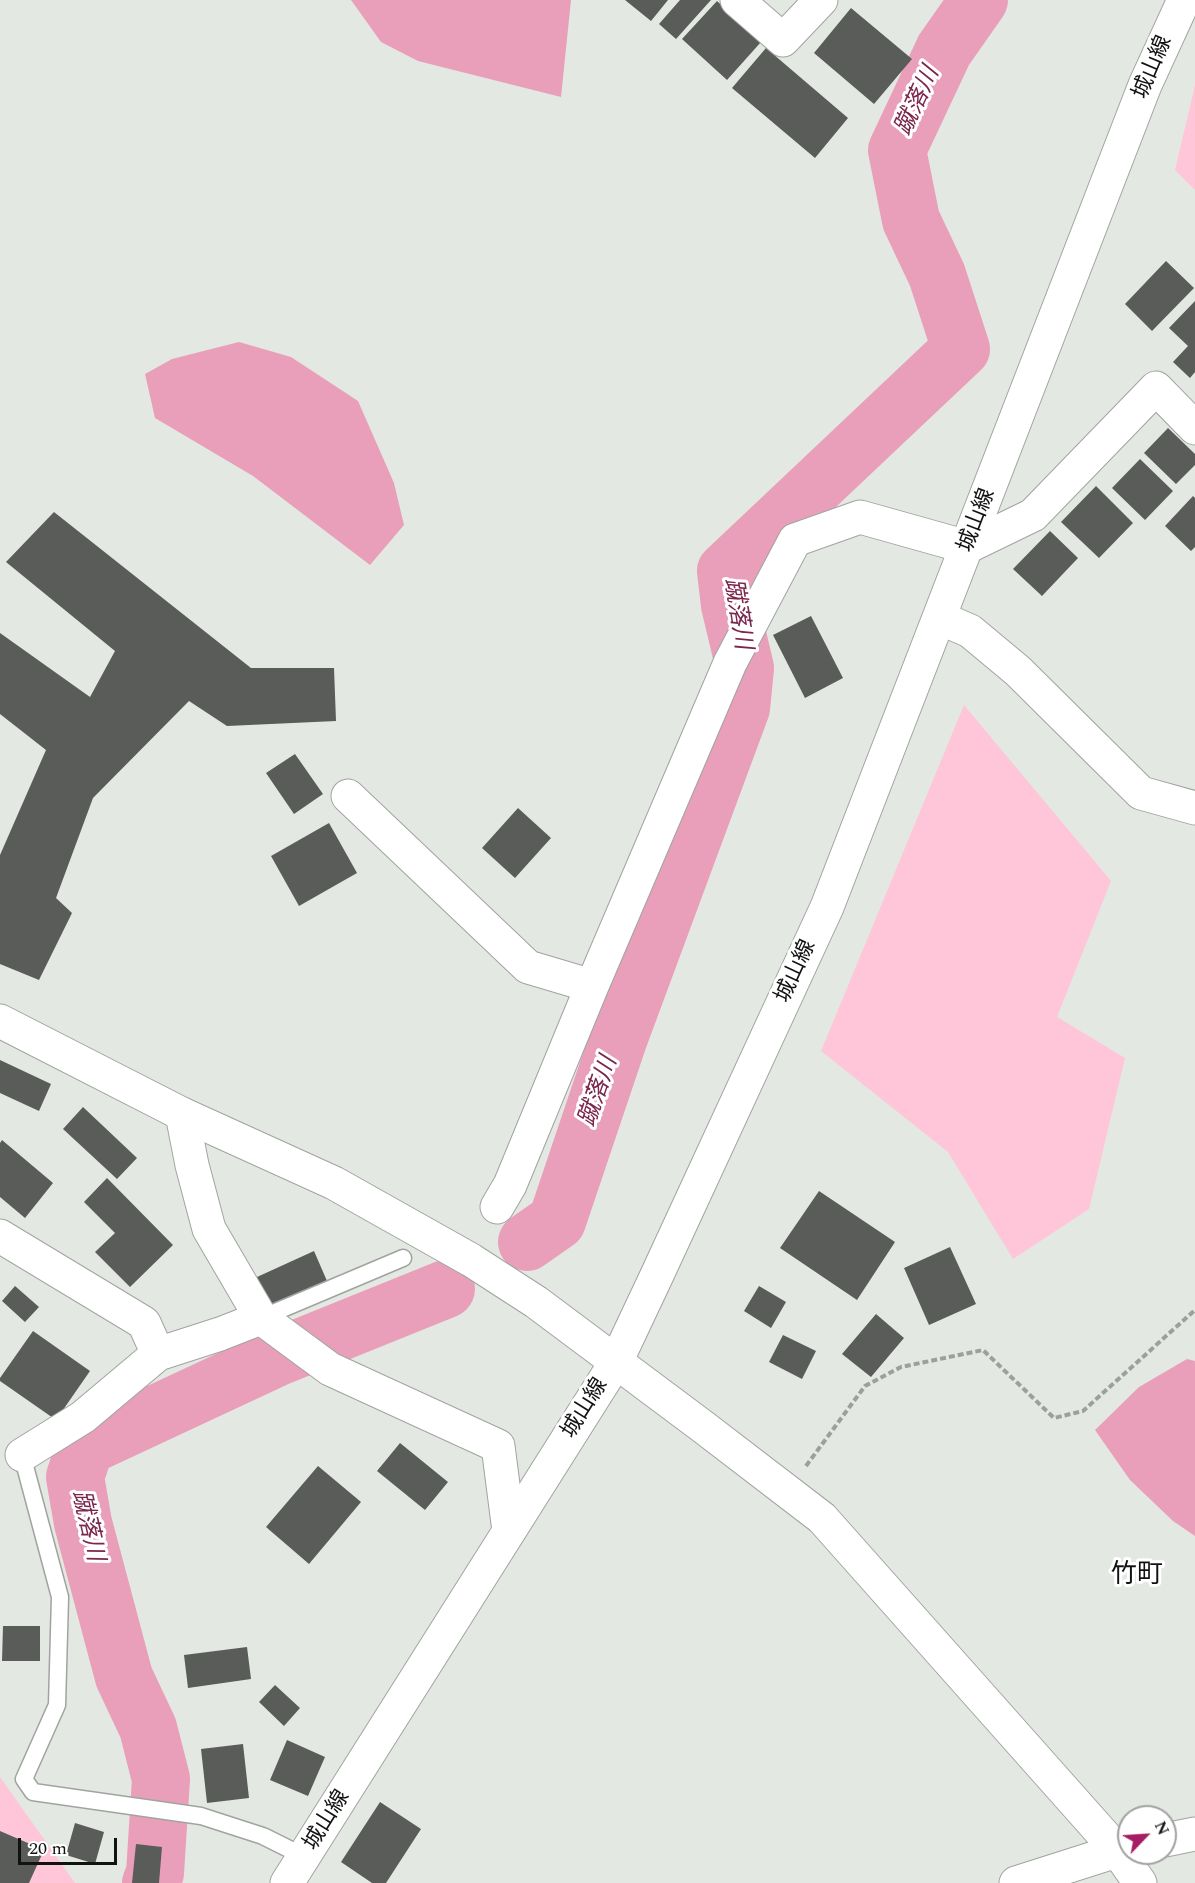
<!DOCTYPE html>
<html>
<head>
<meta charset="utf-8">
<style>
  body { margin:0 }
  #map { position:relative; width:1195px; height:1883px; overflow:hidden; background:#e3e8e3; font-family:Spectral,serif }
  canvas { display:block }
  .north { position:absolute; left:1117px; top:1805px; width:60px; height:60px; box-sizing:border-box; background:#fff; border:2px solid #a0a1a0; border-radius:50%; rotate:65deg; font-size:16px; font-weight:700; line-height:24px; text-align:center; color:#111311 }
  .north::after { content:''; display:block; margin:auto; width:21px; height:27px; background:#a71d62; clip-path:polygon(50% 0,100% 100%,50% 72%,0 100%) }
  .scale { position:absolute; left:18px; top:1838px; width:99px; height:27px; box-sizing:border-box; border:3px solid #111311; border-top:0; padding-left:8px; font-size:18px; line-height:21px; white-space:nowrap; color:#111311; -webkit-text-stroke:4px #fff; paint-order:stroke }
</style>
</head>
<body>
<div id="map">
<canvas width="1195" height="1883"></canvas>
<div class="north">N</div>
<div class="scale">20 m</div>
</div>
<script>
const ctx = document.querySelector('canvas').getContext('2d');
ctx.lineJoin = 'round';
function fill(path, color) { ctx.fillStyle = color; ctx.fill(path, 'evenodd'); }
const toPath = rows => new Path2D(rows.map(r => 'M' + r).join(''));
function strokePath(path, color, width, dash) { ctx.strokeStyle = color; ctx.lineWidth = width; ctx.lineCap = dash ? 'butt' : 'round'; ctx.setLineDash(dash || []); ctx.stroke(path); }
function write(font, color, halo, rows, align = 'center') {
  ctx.font = font + ' Spectral,"Noto Sans JP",serif'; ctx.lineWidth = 6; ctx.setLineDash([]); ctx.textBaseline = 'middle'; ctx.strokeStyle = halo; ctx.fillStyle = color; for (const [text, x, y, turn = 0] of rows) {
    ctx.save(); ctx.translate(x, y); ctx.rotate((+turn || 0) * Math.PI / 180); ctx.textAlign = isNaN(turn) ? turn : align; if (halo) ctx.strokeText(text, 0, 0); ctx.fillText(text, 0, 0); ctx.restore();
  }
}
fill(toPath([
  [1195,85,1195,190,1175,170],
  [964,705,1111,881,1057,1017,1125,1058,1089,1209,1013,1259,948,1152,821,1051],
  [0,1777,75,1883,0,1883]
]), '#fec6d8');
fill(toPath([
  [351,0,571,0,561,97,418,61,381,42],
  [239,342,291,357,358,401,394,483,404,525,370,565,253,476,155,418,145,374,172,359],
  [1187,1359,1195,1361,1195,1536,1173,1521,1130,1480,1095,1430,1139,1387]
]), '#e99fb9');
strokePath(toPath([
  [527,1242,557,1221,618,1040,741,708,745,668,730,605,726,571,961,349,937,275,911,220,897,150,944,50,979,0],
  [151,1883,155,1873,161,1779,148,1728,124,1677,83,1523,75,1477,85,1447,280,1356,446,1289]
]), '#e99fb9', 58);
fill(toPath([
  [625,0,668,0,651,21],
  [680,0,711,0,676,39,659,24],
  [717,1,761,42,727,80,682,39],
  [851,8,912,59,874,104,814,53],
  [766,48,848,118,815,158,732,88],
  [1166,261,1194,288,1152,331,1125,304],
  [1195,301,1195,372,1190,378,1173,362,1188,346,1169,328],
  [1168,428,1195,454,1195,465,1176,484,1144,453],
  [1140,459,1173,491,1145,520,1112,488],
  [1096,486,1133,523,1099,558,1061,522],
  [1193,496,1195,498,1195,547,1191,551,1165,526],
  [54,512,251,668,334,668,336,721,227,726,189,701,93,798,56,898,72,913,39,980,0,964,0,855,46,750,0,714,0,633,90,697,115,651,6,562],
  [1050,531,1078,558,1042,596,1013,569],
  [811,616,843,678,805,698,773,635],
  [295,754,323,794,294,814,266,773],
  [518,808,551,838,515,878,482,848],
  [329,823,357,873,299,906,271,856],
  [0,1060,51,1084,39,1111,0,1093],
  [83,1107,137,1158,117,1179,63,1129],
  [2,1140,53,1183,25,1218,0,1197,0,1143],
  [107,1178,173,1245,130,1287,95,1252,115,1233,84,1202],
  [819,1191,895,1242,857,1300,780,1248],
  [950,1247,976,1304,929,1325,904,1268],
  [314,1251,327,1281,270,1306,257,1277],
  [15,1286,39,1307,25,1322,2,1301],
  [759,1286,786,1302,771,1328,744,1311],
  [876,1314,904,1338,871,1377,842,1354],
  [33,1331,90,1371,56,1420,0,1381,0,1378],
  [783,1335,816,1351,802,1379,769,1362],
  [400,1443,448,1482,425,1510,377,1471],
  [318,1466,361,1502,309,1564,266,1527],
  [3,1626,40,1626,40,1661,2,1661],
  [247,1647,251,1679,188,1688,184,1655],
  [275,1685,300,1708,284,1726,259,1702],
  [287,1740,325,1757,308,1796,270,1780],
  [243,1744,249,1798,207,1803,201,1749],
  [380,1802,421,1829,386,1883,372,1883,341,1862],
  [75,1823,104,1832,95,1864,66,1855],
  [0,1831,44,1850,29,1883,0,1883],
  [136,1844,162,1847,159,1883,132,1883]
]), '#595c58');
const service = toPath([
  [261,1318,403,1258],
  [22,1455,60,1597,57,1705,24,1779,33,1792,201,1816,263,1836,305,1857]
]);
const minor = toPath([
  [737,0,783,40,821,0],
  [940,618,970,631,1018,671,1141,793,1195,808],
  [348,796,528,967,592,986],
  [182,1114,192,1165,209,1229,261,1318,330,1369,498,1446,509,1531],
  [497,1207,510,1185,592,986,730,663,795,540,860,517,967,547,1033,515,1156,388,1195,428],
  [0,1236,144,1323,158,1354,220,1334,261,1318],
  [22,1455,83,1417,158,1354],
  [1165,1840,1195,1834],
  [1016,1883,1129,1847]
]);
const tertiary = toPath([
  [0,1021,182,1114,334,1183,471,1260,536,1302,702,1426,822,1518,1117,1850,1140,1883]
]);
const secondary = toPath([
  [287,1883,616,1362,657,1275,827,907,1145,85,1184,0]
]);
strokePath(service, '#a0a49f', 19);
strokePath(minor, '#a0a49f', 35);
strokePath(tertiary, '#a0a49f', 35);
strokePath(secondary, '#a0a49f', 35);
strokePath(toPath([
  [806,1466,865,1386,901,1367,983,1350,1054,1418,1083,1411,1195,1310]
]), '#9ca09c', 4, [6, 3]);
strokePath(service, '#fff', 16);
strokePath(minor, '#fff', 33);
strokePath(tertiary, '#fff', 33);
strokePath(secondary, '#fff', 33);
write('22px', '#111311', '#fff', [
  ["城山線",1154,68,-67],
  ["城山線",978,521,-69],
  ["城山線",797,972,-65],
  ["城山線",586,1409,-58],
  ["城山線",328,1821,-58]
]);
write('italic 24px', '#7b264c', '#fff', [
  ["蹴落川",919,102,-65],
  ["蹴落川",736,614,81],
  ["蹴落川",600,1092,-71],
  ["蹴落川",86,1526,77]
]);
write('26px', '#111311', '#fff', [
  ["竹町",1137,1577]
]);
</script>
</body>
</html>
